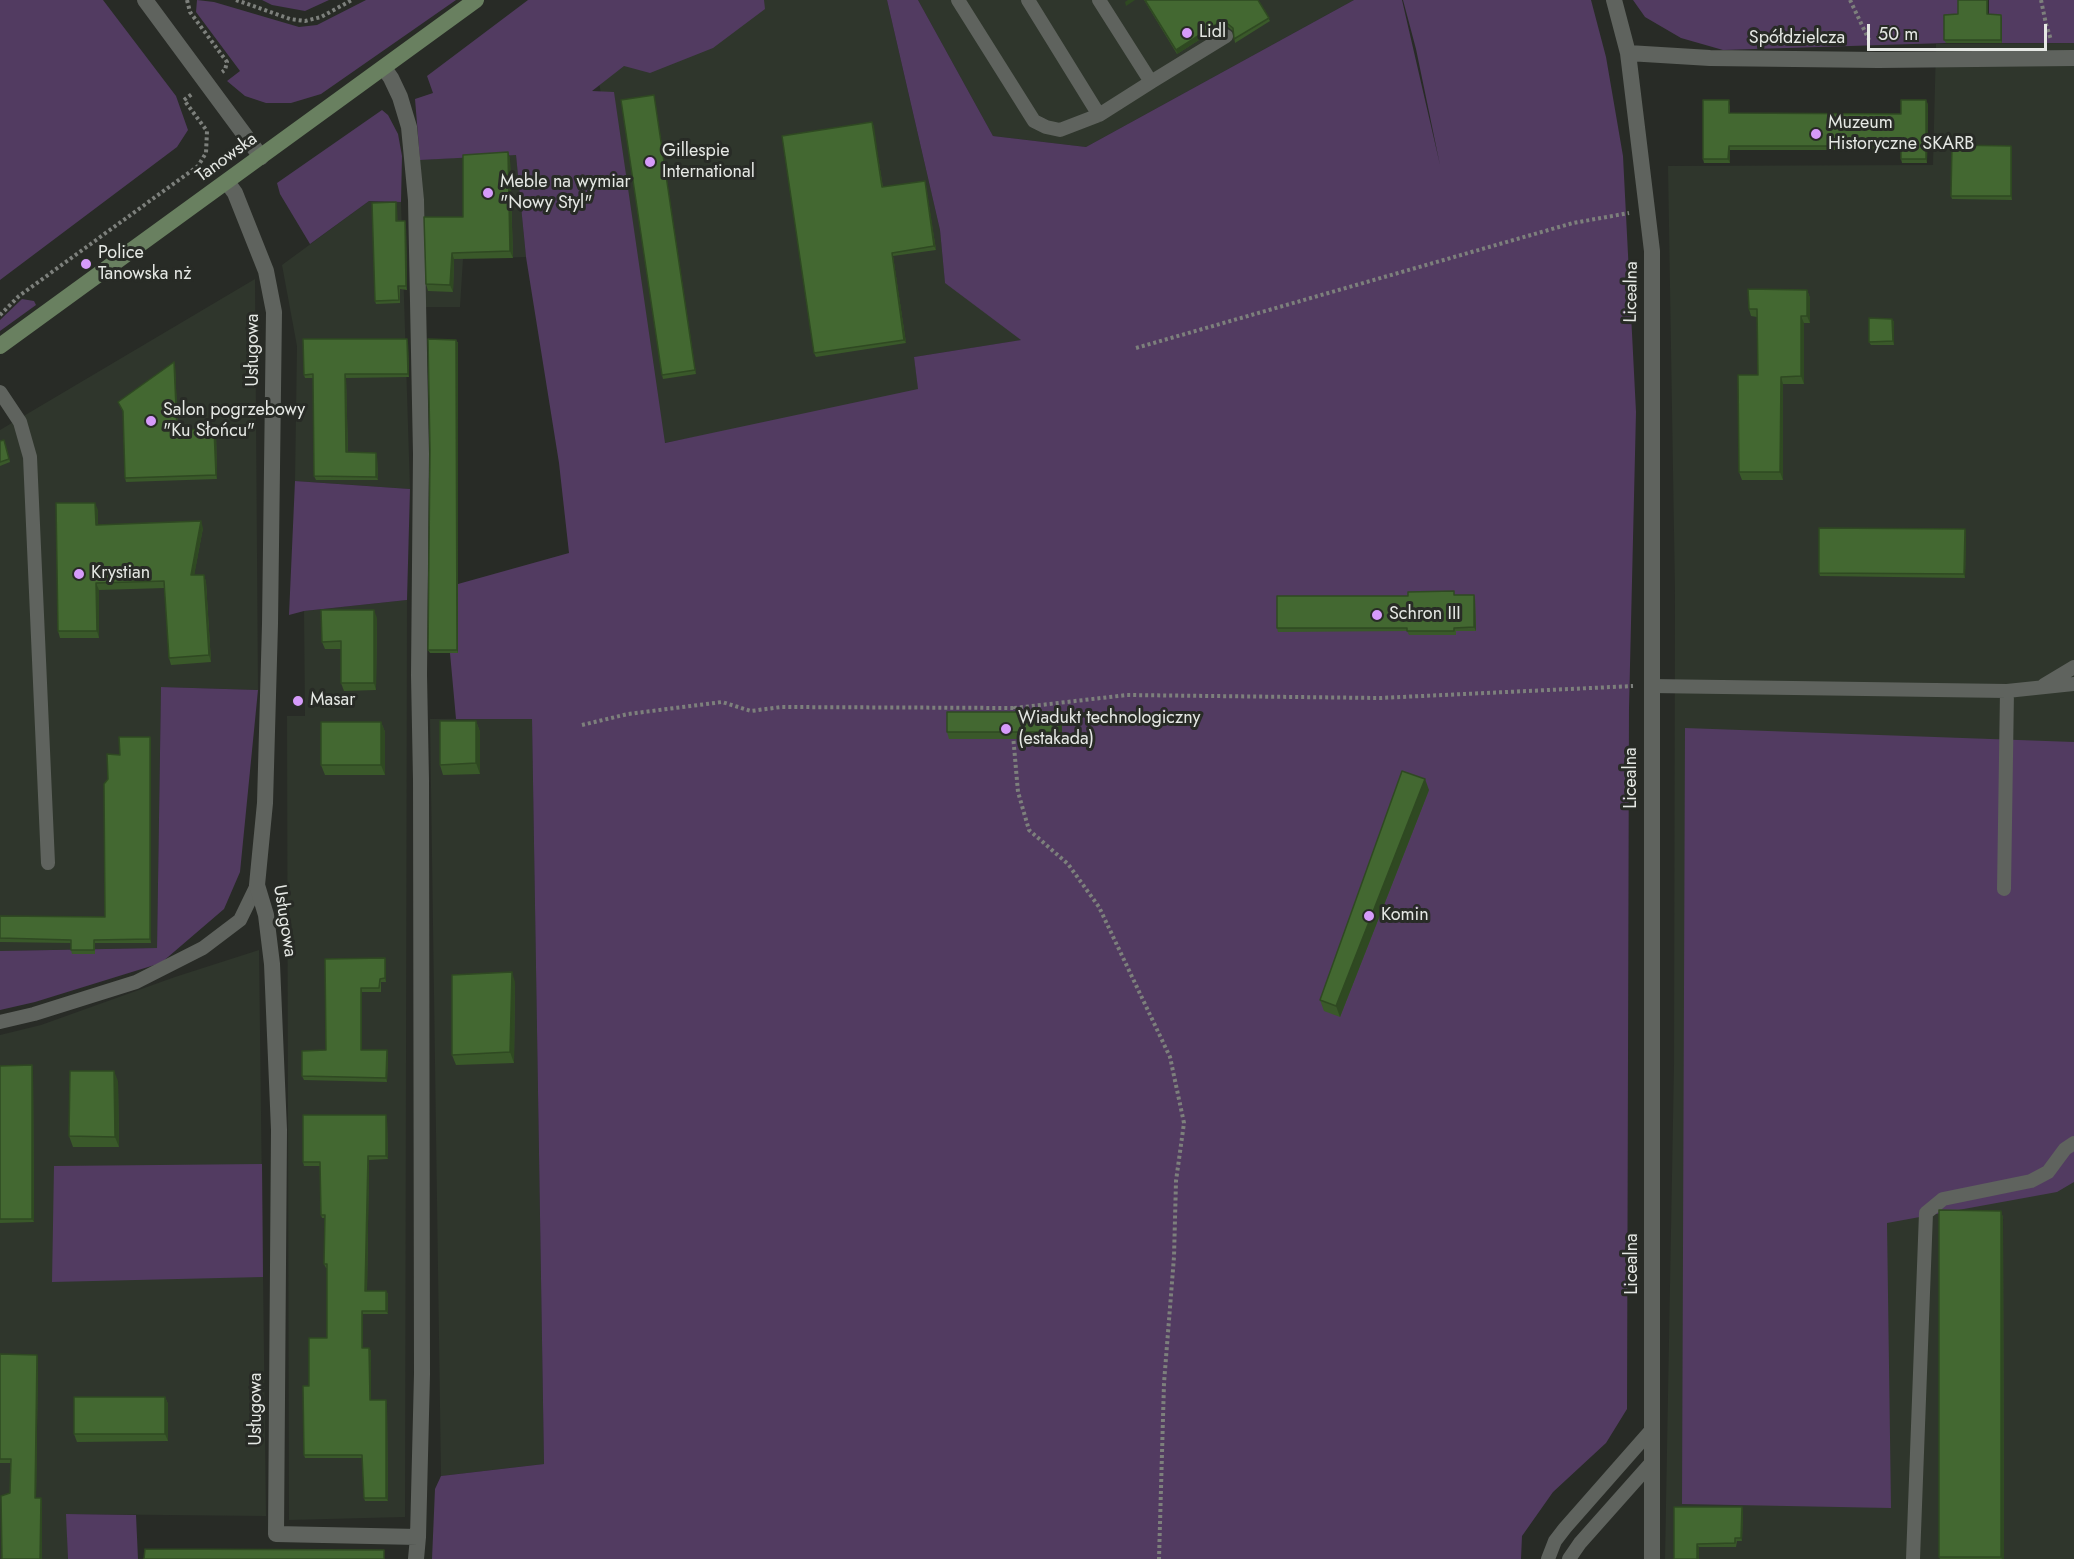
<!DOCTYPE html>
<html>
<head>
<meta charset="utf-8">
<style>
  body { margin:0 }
  #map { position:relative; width:2074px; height:1559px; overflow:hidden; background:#282b26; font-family:Jost,sans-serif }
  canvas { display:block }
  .scale { position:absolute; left:1867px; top:24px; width:180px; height:27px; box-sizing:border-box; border:3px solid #e5e8e4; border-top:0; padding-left:8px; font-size:18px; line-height:21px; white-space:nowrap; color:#e5e8e4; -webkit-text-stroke:4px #282b26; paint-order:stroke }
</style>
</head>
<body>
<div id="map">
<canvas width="2074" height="1559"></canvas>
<div class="scale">50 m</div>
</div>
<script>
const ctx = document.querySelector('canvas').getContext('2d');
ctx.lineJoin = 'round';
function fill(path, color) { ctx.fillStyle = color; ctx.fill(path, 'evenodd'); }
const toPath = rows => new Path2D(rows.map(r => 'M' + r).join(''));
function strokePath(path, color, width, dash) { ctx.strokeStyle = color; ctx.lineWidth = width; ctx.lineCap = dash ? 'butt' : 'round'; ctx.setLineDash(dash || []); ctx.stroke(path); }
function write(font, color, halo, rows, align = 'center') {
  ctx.font = font + ' Jost,sans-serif'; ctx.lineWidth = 6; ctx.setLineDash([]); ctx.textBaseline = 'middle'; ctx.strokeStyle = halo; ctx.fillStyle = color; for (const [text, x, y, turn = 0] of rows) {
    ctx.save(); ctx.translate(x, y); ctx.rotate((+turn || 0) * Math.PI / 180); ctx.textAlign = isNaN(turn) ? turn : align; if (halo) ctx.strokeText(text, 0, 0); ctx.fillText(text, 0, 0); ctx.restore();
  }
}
fill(toPath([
  [707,0,887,0,940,230,945,282,1022,340,914,357,919,394,664,443,596,66],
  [918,0,1354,0,1086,147,993,136],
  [2074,43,2074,1559,1665,1559,1674,1065,1675,592,1668,166,1933,165,1936,44],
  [516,154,526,257,463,259,460,307,423,307,420,160],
  [369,201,401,202,410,489,295,481,297,346,282,265],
  [255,279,258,690,161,687,157,948,0,951,0,430],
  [407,600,405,1517,289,1520,287,716,305,716,304,611],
  [532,718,544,1464,441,1476,430,719],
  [259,950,266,1516,67,1514,68,1559,0,1559,0,1035,41,1025,175,977]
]), '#2f362c');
fill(toPath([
  [0,0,103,0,176,96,188,130,177,147,0,280],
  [197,0,214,2,299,27,317,25,366,0,456,0,321,94,291,103,266,103,245,96,227,81,240,71,196,12],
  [262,0,329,0,305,11,272,5],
  [528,0,764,0,765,9,713,48,650,73,624,66,592,91,614,92,665,443,918,389,914,357,1021,340,945,283,940,230,887,0,918,0,993,136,1086,147,1354,0,1402,0,1440,165,1416,49,1403,0,1591,0,1606,57,1623,156,1636,412,1629,708,1627,1409,1606,1443,1553,1492,1522,1536,1521,1559,432,1559,435,1489,441,1476,544,1464,532,719,456,719,450,653,458,653,458,584,569,553,559,463,526,257,516,155,420,160,415,99,433,93,427,76],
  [1633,0,1959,0,1959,18,1946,19,1946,43,1723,50,1681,38,1645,17],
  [1989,0,2074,0,2074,43,2002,43,1989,18],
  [382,110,388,115,398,134,402,156,401,202,369,201,310,244,280,194,277,183],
  [22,299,34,301,36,305,0,331,0,320],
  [295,481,410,489,407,600,304,611,289,615],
  [161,687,258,690,240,872,224,909,161,963,35,1002,0,1010,0,951,157,948],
  [1685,728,2074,742,2074,1182,2057,1192,1887,1223,1891,1508,1682,1504],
  [262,1164,263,1277,52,1282,54,1166],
  [66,1514,136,1515,138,1559,68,1559]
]), '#523b61');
strokePath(toPath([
  [187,0,190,12,227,62,225,70,222,72],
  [236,0,290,19,305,21,321,17,352,0],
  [1850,0,1869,40],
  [2041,0,2046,24,2051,40],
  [0,315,19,296,198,166,206,153,207,131,184,100,192,94],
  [1136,348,1573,223,1629,213],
  [1014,715,1015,708,1127,695,1380,698,1633,686],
  [582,725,628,714,722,702,751,711,781,707,1015,708],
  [1013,735,1018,792,1029,830,1068,864,1099,907,1170,1057,1184,1123,1176,1181,1174,1257,1164,1383,1159,1559]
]), '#7d807c', 4, [3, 3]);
strokePath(toPath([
  [958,0,1034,121,1046,127,1060,130,1099,115],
  [1028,0,1099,115,1151,82],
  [1099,0,1151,82,1226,36],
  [0,392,20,422,30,457,48,863],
  [2044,685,2074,667],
  [1651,686,2007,691,2074,684],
  [2004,889,2007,691],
  [0,1022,34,1014,136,982,203,948,240,920,257,885],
  [1548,1559,1555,1541,1565,1528,1653,1428],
  [1569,1559,1580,1543,1652,1462],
  [1913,1559,1926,1213,1943,1199,2031,1181,2048,1172,2065,1149,2074,1143]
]), '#5f635e', 14);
strokePath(toPath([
  [1614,0,1628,53,1652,251,1652,1559],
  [1628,53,1710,58,1878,60,2074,58],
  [227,182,235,193,266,271,274,312,270,624,265,803,257,885,266,915,272,964,279,1130,276,1534,418,1537,422,1374,421,780,419,675,421,454,416,200,409,127,400,97,391,78,384,68],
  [416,1559,418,1537]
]), '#5f635e', 16);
strokePath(toPath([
  [145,0,261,157]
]), '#5f635e', 16);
strokePath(toPath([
  [0,346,476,0]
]), '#698060', 16);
fill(toPath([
  [1144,0,1258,0,1270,21,1235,43,1233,31,1224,24,1177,54],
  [1958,0,1988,0,1988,14,2002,18,2002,43,1946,43,1944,40,1958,14],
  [654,95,696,374,663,379,662,375],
  [1730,104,1730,113,1901,114,1928,104,1927,163,1902,163,1901,159,1901,150,1730,150,1730,163,1704,163,1703,159],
  [872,122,883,187,925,181,936,250,893,256,906,343,816,357,814,353],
  [2011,146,2012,149,2012,200,1952,199,1951,196],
  [508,152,510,159,513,258,454,259,453,292,428,291,426,284,463,217],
  [396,202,397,206,397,221,406,225,407,290,400,289,400,303,376,304,375,301],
  [1807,290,1810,298,1810,323,1804,323,1804,384,1783,384,1783,480,1742,480,1739,472,1758,375,1757,317,1751,316,1749,309],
  [1892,319,1894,322,1894,345,1871,345,1869,342],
  [456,340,458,343,458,653,430,653,428,650],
  [408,342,409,377,346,378,348,452,376,453,377,456,378,480,316,480,314,476,313,378,305,378,304,375],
  [175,365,178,430,216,433,217,479,126,482,125,478,123,412,118,402],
  [4,440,10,462,0,466,0,441],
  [98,510,98,525,203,528,194,575,204,575,206,582,211,662,171,665,169,658,165,588,99,590,99,638,60,638,58,631],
  [1965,529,1966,532,1965,578,1820,576,1819,573],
  [1474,595,1475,599,1476,631,1456,631,1456,635,1409,635,1407,631,1278,632,1277,628,1408,596],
  [377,618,376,690,344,691,341,683,341,649,325,649,322,642],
  [1062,719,1062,739,949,739,947,732],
  [476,721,480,732,480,774,443,775,440,765],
  [381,722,385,732,385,775,325,775,321,765],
  [150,737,151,741,151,943,95,943,95,954,72,954,71,950,71,943,0,942,0,916,105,917,108,779,120,755],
  [1429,790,1340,1017,1324,1011,1320,1000],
  [385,958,386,961,386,982,381,982,381,992,362,992,362,1050,387,1050,388,1054,387,1082,304,1080,302,1076,326,1050,325,959],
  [515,982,514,1063,456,1065,452,1055],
  [0,1066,33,1069,34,1222,0,1223],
  [118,1081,119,1147,73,1147,69,1136],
  [387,1119,388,1159,369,1160,367,1291,386,1291,388,1294,388,1314,363,1314,363,1348,369,1348,371,1351,371,1400,386,1400,387,1404,388,1501,365,1501,364,1498,362,1458,305,1458,304,1455,309,1386,327,1338,327,1268,326,1268,324,1264,325,1218,322,1218,321,1215,320,1166,304,1166,303,1162],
  [2001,1211,2003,1218,2004,1559,1940,1559,1939,1557],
  [0,1354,37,1355,38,1359,36,1498,42,1501,42,1559,2,1559,10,1493,11,1463,0,1463],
  [165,1397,168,1404,168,1441,77,1442,74,1434],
  [1742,1507,1743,1510,1742,1541,1737,1541,1736,1547,1699,1547,1674,1559]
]), '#3a592a');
fill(toPath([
  [1128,0,1135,0,1126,6,1125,2],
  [1987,0,1988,0,1988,18,1987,14],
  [2001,15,2002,18,2002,43,2001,40],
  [1223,20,1224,24,1177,54,1176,50],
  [654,95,655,99,696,374,695,370],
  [1926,100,1928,104,1927,163,1926,159],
  [872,122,874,126,883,191,882,187],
  [1729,146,1730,150,1730,163,1728,159],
  [2011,146,2012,149,2012,200,2011,196],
  [508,152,510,159,513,258,510,251],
  [925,181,926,184,936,250,934,246],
  [396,202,397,206,398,225,396,221],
  [405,221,406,225,407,290,406,286],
  [452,253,454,259,453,292,450,285],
  [892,253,893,256,906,343,904,340],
  [1807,290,1810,298,1810,323,1807,316],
  [1801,316,1804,323,1804,384,1801,376],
  [1892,319,1894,322,1894,345,1893,341],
  [407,339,408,342,409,377,408,374],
  [456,340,458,343,458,653,457,650],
  [174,362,175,365,178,434,177,430],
  [345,374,346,378,348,456,346,452],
  [1781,377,1783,384,1783,480,1780,472],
  [214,429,216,433,217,479,216,475],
  [376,453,377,456,378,480,376,477],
  [95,503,98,510,98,532,96,525],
  [201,521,203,528,193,582,191,575],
  [1965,529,1966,532,1965,578,1964,574],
  [204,575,206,582,211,662,209,655],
  [96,583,99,590,99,638,97,631],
  [1474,595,1475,599,1476,631,1474,627],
  [374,610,377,618,376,690,374,683],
  [1059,712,1062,719,1062,739,1059,732],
  [476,721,480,732,480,774,476,763],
  [381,722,385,732,385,775,381,765],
  [150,737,151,741,151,943,150,939],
  [1425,779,1429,790,1340,1017,1336,1006],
  [385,958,386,961,386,982,385,978],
  [512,972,515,982,514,1063,510,1052],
  [361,988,362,992,362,1054,361,1050],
  [387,1050,388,1054,387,1082,386,1078],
  [32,1065,33,1069,34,1222,32,1219],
  [114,1071,118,1081,119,1147,115,1137],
  [386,1115,387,1119,388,1159,386,1156],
  [368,1156,369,1160,367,1294,365,1291],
  [2001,1211,2003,1218,2004,1559,2002,1559,2001,1557],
  [386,1291,388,1294,388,1314,386,1311],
  [362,1311,363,1314,363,1351,362,1348],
  [369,1348,371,1351,371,1404,370,1400],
  [37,1355,38,1359,36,1501,35,1498],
  [165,1397,168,1404,168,1441,165,1434],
  [386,1400,387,1404,388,1501,386,1498],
  [41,1498,42,1501,42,1559,40,1559],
  [1742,1507,1743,1510,1742,1541,1741,1538],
  [1697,1544,1699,1547,1699,1559,1697,1559]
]), '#2f4922');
const building = toPath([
  [1145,0,1258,0,1269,18,1234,39,1233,28,1223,20,1176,50,1145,0],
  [1958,0,1987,0,1987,14,2001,15,2001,40,1944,40,1944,15,1958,14,1958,0],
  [654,95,695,370,662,375,621,100,654,95],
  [1703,100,1729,100,1729,113,1901,114,1901,100,1926,100,1926,159,1901,159,1901,146,1729,146,1728,159,1703,159,1703,100],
  [872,122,882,187,925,181,934,246,892,253,904,340,814,353,782,136,872,122],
  [1952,145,2011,146,2011,196,1951,196,1952,145],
  [508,152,510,251,452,253,450,285,426,284,424,217,463,217,463,155,508,152],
  [396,202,396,221,405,221,406,286,398,286,399,300,375,301,372,203,396,202],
  [1748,289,1807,290,1807,316,1801,316,1801,376,1781,377,1780,472,1739,472,1738,375,1758,375,1757,309,1749,309,1748,289],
  [1869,318,1892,319,1893,341,1869,342,1869,318],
  [303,339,407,339,408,374,345,374,346,452,376,453,376,477,314,476,313,374,304,375,303,339],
  [428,339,456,340,457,650,428,650,430,450,428,339],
  [174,362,177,430,214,429,216,475,125,478,123,411,118,402,174,362],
  [4,440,9,459,0,462,0,441,4,440],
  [56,503,95,503,96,525,201,521,191,575,204,575,209,655,169,658,164,581,96,583,97,631,58,631,56,503],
  [1819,528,1965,529,1964,574,1819,573,1819,528],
  [1454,591,1454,595,1474,595,1474,627,1454,628,1454,631,1407,631,1407,628,1277,628,1277,596,1408,596,1408,592,1454,591],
  [321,610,374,610,374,683,341,683,341,641,322,642,321,610],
  [947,712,1059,712,1059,732,947,732,947,712],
  [440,721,476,721,476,763,440,765,440,721],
  [321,722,381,722,381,765,321,765,321,722],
  [119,737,150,737,150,939,94,940,94,950,71,950,71,940,0,938,0,916,105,917,104,784,108,779,107,754,120,755,119,737],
  [1402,771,1425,779,1336,1006,1320,1000,1402,771],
  [385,958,385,978,380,979,379,988,361,988,361,1050,387,1050,386,1078,302,1076,302,1051,326,1050,325,959,385,958],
  [512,972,510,1052,452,1055,452,975,512,972],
  [32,1065,32,1219,0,1219,0,1066,32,1065],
  [70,1071,114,1071,115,1137,69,1136,70,1071],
  [303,1115,386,1115,386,1156,368,1156,365,1291,386,1291,386,1311,362,1311,362,1348,369,1348,370,1400,386,1400,386,1498,364,1498,362,1455,304,1455,303,1386,309,1386,309,1338,327,1338,327,1264,324,1264,325,1215,321,1215,320,1162,303,1162,303,1115],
  [1939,1210,2001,1211,2001,1557,1939,1557,1939,1210],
  [0,1354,37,1355,35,1498,41,1498,40,1559,2,1559,1,1496,10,1493,11,1459,0,1459,0,1354],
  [74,1397,165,1397,165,1434,74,1434,74,1397],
  [1674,1507,1742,1507,1741,1538,1735,1538,1735,1543,1697,1544,1697,1559,1674,1559,1674,1507],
  [145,1549,384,1550,384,1559,144,1559,145,1549]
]);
fill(building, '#436831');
strokePath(building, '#2f4922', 1.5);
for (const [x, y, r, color] of [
  [1187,33,6,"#d69bfa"],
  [1816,134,6,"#d69bfa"],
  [650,162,6,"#d69bfa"],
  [488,193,6,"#d69bfa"],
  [86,264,6,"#d69bfa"],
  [151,421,6,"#d69bfa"],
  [79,574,6,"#d69bfa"],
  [1377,615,6,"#d69bfa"],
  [298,701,6,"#d69bfa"],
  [1006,729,6,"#d69bfa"],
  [1369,916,6,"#d69bfa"]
]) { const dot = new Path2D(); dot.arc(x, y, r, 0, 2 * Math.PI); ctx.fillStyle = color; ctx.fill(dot); strokePath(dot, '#282b26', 2); }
write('18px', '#e5e8e4', '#282b26', [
  ["Lidl",1199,33],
  ["Muzeum",1828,124],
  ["Historyczne SKARB",1828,145],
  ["Gillespie",662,152],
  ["International",662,173],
  ["Meble na wymiar",500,183],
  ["\"Nowy Styl\"",500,204],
  ["Police",98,254],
  ["Tanowska nż",98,275],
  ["Salon pogrzebowy",163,411],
  ["\"Ku Słońcu\"",163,432],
  ["Krystian",91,574],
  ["Schron III",1389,615],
  ["Masar",310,701],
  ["Wiadukt technologiczny",1018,719],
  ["(estakada)",1018,740],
  ["Komin",1381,916]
], 'left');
write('18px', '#e5e8e4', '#282b26', [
  ["Spółdzielcza",1797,39],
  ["Tanowska",227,158,-36],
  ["Licealna",1632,292,-89],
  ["Usługowa",254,350,-90],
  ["Licealna",1632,778,-90],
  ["Usługowa",284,921,81],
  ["Licealna",1633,1264,-90],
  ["Usługowa",257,1409,-90]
]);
</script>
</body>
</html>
